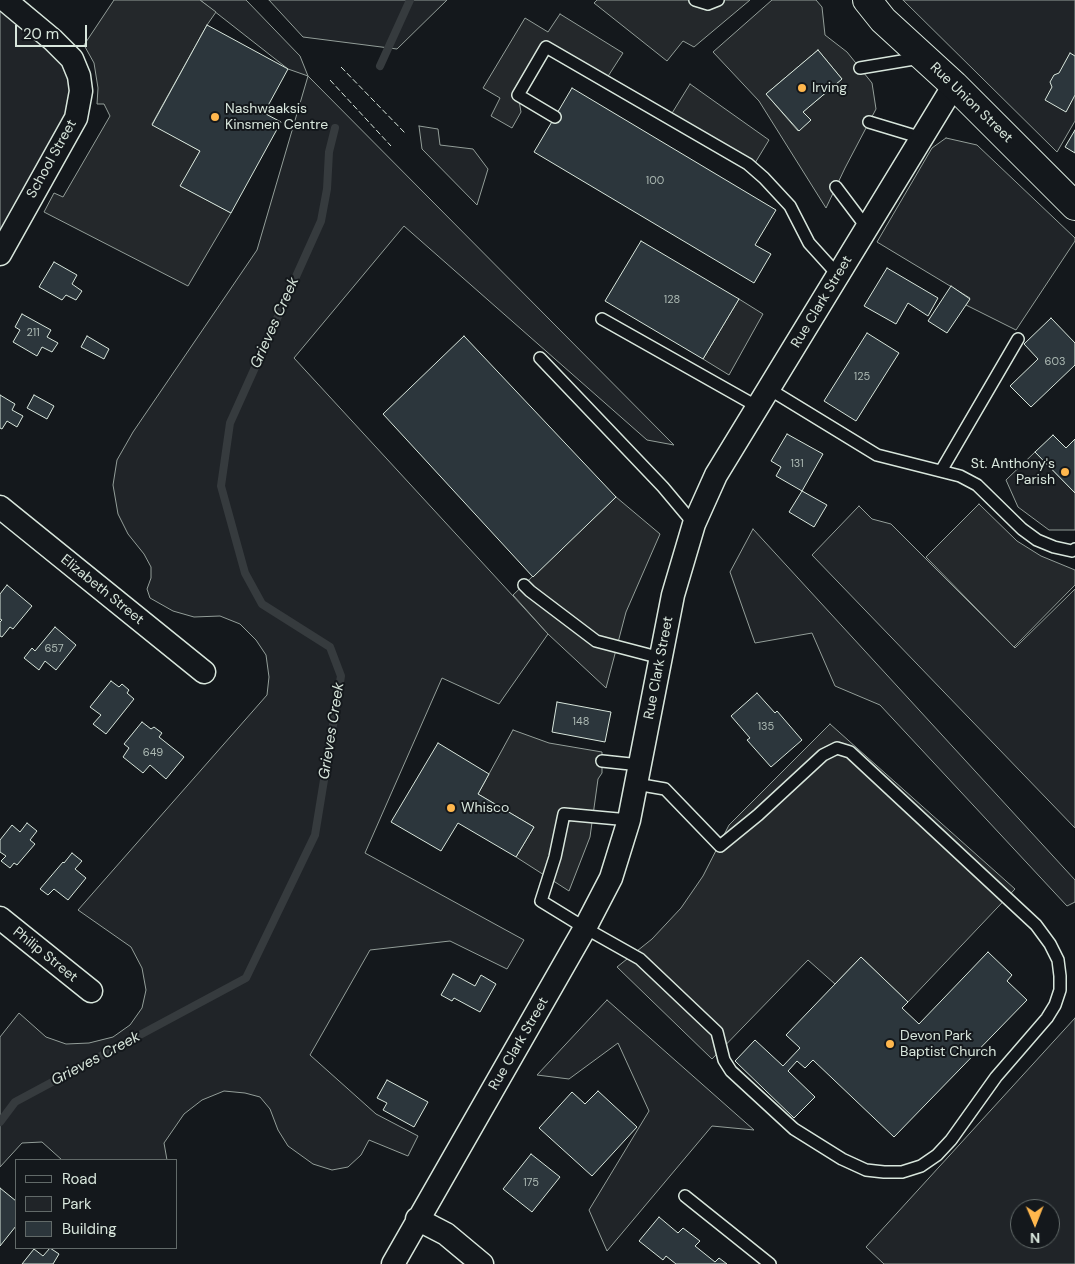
<!DOCTYPE html>
<html>
<head>
<meta charset="utf-8">
<style>
  body { margin:0 }
  #map { position:relative; width:1075px; height:1264px; overflow:hidden; background:#14181c; font-family:"DM Sans",sans-serif }
  canvas { display:block }
  .legend { position:absolute; left:15px; top:1159px; width:162px; height:90px; box-sizing:border-box; background:#14181c; border:1px solid #626a69; margin:0; padding:6px 9px; list-style:none; font-size:15px; color:#d8e6dc }
  .legend li { display:flex; align-items:center; gap:10px; height:25px }
  .legend b { width:25px; border:1px solid #626a69 }
  .north { position:absolute; left:1010px; top:1199px; width:50px; height:50px; box-sizing:border-box; background:#14181c; border:1px solid #626a69; border-radius:50%; rotate:179deg; font-size:14px; font-weight:700; line-height:20px; text-align:center; color:#d8e6dc }
  .north::after { content:''; display:block; margin:auto; width:18px; height:22px; background:#ffb74d; clip-path:polygon(50% 0,100% 100%,50% 72%,0 100%) }
  .scale { position:absolute; left:15px; top:25px; width:72px; height:22px; box-sizing:border-box; border:2px solid #d8e6dc; border-top:0; padding-left:6px; font-size:15px; line-height:18px; white-space:nowrap; color:#d8e6dc; -webkit-text-stroke:4px #14181c; paint-order:stroke }
</style>
</head>
<body>
<div id="map">
<canvas width="1075" height="1264"></canvas>
<ul class="legend">
<li><b style="height:6px;background:#14181c"></b>Road</li>
<li><b style="height:14px;background:#202428"></b>Park</li>
<li><b style="height:14px;background:#2c363c"></b>Building</li>
</ul>
<div class="north">N</div>
<div class="scale">20 m</div>
</div>
<script>
const ctx = document.querySelector('canvas').getContext('2d');
ctx.lineJoin = 'round';
function fill(path, color) { ctx.fillStyle = color; ctx.fill(path, 'evenodd'); }
const toPath = rows => new Path2D(rows.map(r => 'M' + r).join(''));
function strokePath(path, color, width, dash) { ctx.strokeStyle = color; ctx.lineWidth = width; ctx.lineCap = dash ? 'butt' : 'round'; ctx.setLineDash(dash || []); ctx.stroke(path); }
function write(font, color, halo, rows, align = 'center') {
  ctx.font = font + ' "DM Sans",sans-serif'; ctx.lineWidth = 4; ctx.setLineDash([]); ctx.textBaseline = 'middle'; ctx.strokeStyle = halo; ctx.fillStyle = color; for (const [text, x, y, turn = 0] of rows) {
    ctx.save(); ctx.translate(x, y); ctx.rotate((+turn || 0) * Math.PI / 180); ctx.textAlign = isNaN(turn) ? turn : align; if (halo) ctx.strokeText(text, 0, 0); ctx.fillText(text, 0, 0); ctx.restore();
  }
}
const green = toPath([
  [0,0,53,40,81,91,0,254,0,0],
  [200,0,246,0,300,56,308,76,674,445,647,440,404,226,294,358,548,634,499,704,442,678,365,853,524,940,507,969,450,941,370,950,310,1055,376,1114,418,1136,408,1156,369,1140,361,1155,348,1167,332,1170,313,1164,288,1146,278,1130,270,1109,260,1097,245,1093,224,1091,202,1100,184,1114,164,1143,167,1160,62,1160,42,1142,22,1143,0,1167,0,1037,19,1013,46,1037,66,1044,89,1043,113,1037,130,1025,142,1008,146,990,142,968,131,947,78,910,267,695,269,677,266,655,256,640,240,624,220,616,194,617,173,611,150,598,147,589,151,578,151,567,144,554,128,534,118,514,113,485,117,460,133,432,257,250,308,76,288,69,200,0],
  [269,0,447,0,397,49,303,37,269,0],
  [903,0,1075,0,1075,121,1057,152,903,0],
  [419,126,438,129,440,145,473,149,488,169,477,205,422,149,419,126],
  [946,138,977,145,1075,238,1075,241,1016,330,966,305,970,298,877,242,932,148,946,138],
  [1035,452,1075,493,1075,530,1049,530,1018,507,1006,480,1035,452],
  [859,506,872,519,891,524,1015,648,1075,589,1075,828,812,555,859,506],
  [753,529,1075,880,1075,902,1067,906,880,705,835,686,812,633,755,643,730,572,753,529],
  [607,1000,754,1130,712,1126,607,1251,589,1210,649,1111,618,1043,569,1079,537,1075,607,1000],
  [1075,1018,1075,1264,884,1264,866,1247,1075,1018],
  [1020,1209,1050,1209,1050,1239,1020,1239,1020,1209]
]);
fill(green, '#202428');
strokePath(green, '#939e99', 1);
const parking = toPath([
  [114,0,200,0,216,12,207,25,152,124,200,151,181,186,231,213,188,286,44,212,54,193,63,197,110,116,104,104,97,104,98,88,94,63,84,45,114,0],
  [597,0,750,0,694,47,683,41,667,61,594,3,597,0],
  [772,0,816,0,822,7,825,35,847,52,872,83,876,109,845,168,826,208,759,101,713,52,772,0],
  [818,50,842,79,803,112,811,120,798,131,766,94,818,50],
  [560,14,623,53,605,81,546,47,518,95,521,112,512,128,491,116,500,98,483,88,525,18,548,32,560,14],
  [690,84,769,140,752,168,669,118,690,84],
  [739,299,763,314,729,375,703,359,739,299],
  [616,497,660,534,626,612,606,688,548,634,513,595,616,497],
  [979,504,1017,541,1041,556,1075,570,1075,585,1014,647,926,557,979,504],
  [830,724,1015,889,908,1002,861,957,835,984,808,960,712,1059,617,967,652,939,681,908,703,876,729,825,830,724],
  [513,730,549,743,602,752,602,773,598,779,590,837,569,891,516,857,534,827,478,794,513,730]
]);
fill(parking, '#24282b');
strokePath(parking, '#939e99', 1);
strokePath(toPath([
  [380,66,410,0],
  [0,1122,15,1102,246,978,315,835,341,676,330,647,262,604,245,573,221,486,230,423,321,221,327,189,329,152,335,128]
]), '#363b3e', 8);
const building = toPath([
  [207,25,288,69,264,113,281,122,231,213,180,186,200,151,152,125,207,25],
  [818,50,842,79,803,112,811,120,799,131,766,94,818,50],
  [1070,53,1075,56,1075,95,1066,112,1045,100,1052,87,1050,82,1054,75,1059,73,1070,53],
  [572,88,776,210,755,245,771,254,754,283,534,152,572,88],
  [1075,130,1075,153,1065,147,1075,130],
  [641,241,739,299,703,359,605,301,641,241],
  [54,262,77,275,72,284,82,291,76,300,66,295,62,300,39,287,54,262],
  [887,268,938,298,928,316,908,303,896,324,864,306,887,268],
  [951,286,970,299,947,333,928,321,951,286],
  [22,314,51,330,47,337,58,343,52,352,42,347,37,356,13,342,20,330,15,327,22,314],
  [1051,318,1075,343,1075,365,1031,407,1010,386,1038,359,1024,344,1051,318],
  [867,333,899,353,856,421,824,401,867,333],
  [87,336,109,349,104,359,81,347,87,336],
  [464,336,616,497,533,577,383,414,464,336],
  [0,395,15,404,12,410,23,416,17,427,7,421,2,429,0,428,0,395],
  [34,395,54,406,47,419,27,408,34,395],
  [787,434,823,454,802,491,776,476,781,467,771,461,787,434],
  [1053,435,1066,448,1075,439,1075,493,1035,452,1053,435],
  [802,491,827,505,814,527,789,512,802,491],
  [7,585,32,606,13,629,10,627,2,637,0,636,0,622,2,620,0,619,0,594,7,585],
  [55,627,76,645,56,670,45,661,39,670,24,658,32,648,35,651,55,627],
  [111,681,119,687,122,684,129,690,127,693,134,699,106,734,93,724,101,715,90,707,111,681],
  [757,693,775,713,777,711,802,740,771,767,747,740,750,738,731,716,757,693],
  [557,702,611,712,605,742,552,732,557,702],
  [142,722,151,729,154,727,162,733,159,737,184,757,166,779,150,765,143,773,123,757,129,748,124,744,142,722],
  [438,743,489,774,478,794,534,827,516,857,458,823,441,851,391,822,438,743],
  [27,823,37,831,30,840,35,844,17,865,14,863,10,868,1,861,6,856,0,852,0,840,12,825,20,832,27,823],
  [72,853,82,861,75,869,86,878,68,900,54,889,48,895,40,889,63,862,64,863,72,853],
  [988,952,1012,975,1007,981,1027,1000,894,1137,813,1060,805,1068,797,1061,788,1071,815,1097,794,1118,735,1061,755,1040,783,1066,800,1048,786,1035,861,957,908,1002,902,1008,919,1024,988,952],
  [453,974,475,986,481,975,496,984,480,1012,454,998,452,1001,441,995,453,974],
  [387,1080,428,1102,414,1127,383,1110,387,1103,377,1098,387,1080],
  [598,1091,637,1127,592,1176,539,1128,572,1092,585,1104,598,1091],
  [531,1154,560,1177,532,1212,503,1189,531,1154],
  [0,1188,16,1201,16,1226,0,1246,0,1188],
  [659,1217,678,1233,683,1228,700,1241,695,1246,715,1262,719,1258,727,1264,676,1264,666,1256,663,1260,639,1241,659,1217],
  [50,1248,59,1254,53,1264,22,1264,34,1249,43,1256,50,1248]
]);
fill(building, '#2c363c');
strokePath(building, '#d8e6dc', 1);
const service = toPath([
  [695,0,708,4,718,0],
  [860,68,920,58],
  [555,117,518,95,546,47,748,164,764,178,790,206,809,243,838,275],
  [869,122,922,138],
  [836,187,867,228],
  [602,319,758,407],
  [540,358,663,487,694,524],
  [769,389,877,455,960,476,977,485,1022,529,1037,540,1054,547,1072,551,1075,549],
  [941,471,1018,339],
  [524,585,530,591,596,641,661,658],
  [602,761,640,765],
  [629,820,564,814,555,857,541,901,585,928,640,959,717,1032,724,1060,731,1071,794,1129,842,1159,866,1170,884,1172,902,1172,921,1166,937,1155,951,1140,996,1077,1047,1018,1055,1005,1060,990,1060,976,1058,960,1050,944,1036,925,850,752,837,748,823,755,758,815,720,846,665,789,636,784],
  [685,1196,770,1264]
]);
const minor = toPath([
  [0,254,76,118,81,91,79,76,72,59,53,40,5,0],
  [0,507,204,672],
  [0,918,91,991],
  [417,1219,446,1234,482,1264],
  [393,1264,585,928,611,878,629,820,673,595,694,524,716,475,954,85]
]);
const primary = toPath([
  [867,0,883,20,954,85,1075,206]
]);
strokePath(service, '#d8e6dc', 14);
strokePath(minor, '#d8e6dc', 25);
strokePath(primary, '#d8e6dc', 30);
strokePath(service, '#14181c', 11);
strokePath(minor, '#14181c', 22);
strokePath(primary, '#14181c', 28);
strokePath(toPath([
  [341,67,405,133],
  [330,80,391,146]
]), '#d8e6dc', 1, [6, 2.5]);
for (const [x, y, r, color] of [
  [802,88,5,"#ffb74d"],
  [215,117,5,"#ffb74d"],
  [1065,472,5,"#ffb74d"],
  [451,808,5,"#ffb74d"],
  [890,1044,5,"#ffb74d"]
]) { const dot = new Path2D(); dot.arc(x, y, r, 0, 2 * Math.PI); ctx.fillStyle = color; ctx.fill(dot); strokePath(dot, '#14181c', 2); }
write('11px', '#adbab4', null, [
  ["100",655,181],
  ["128",672,300],
  ["211",33,333],
  ["603",1055,362],
  ["125",862,377],
  ["131",797,464],
  ["657",54,649],
  ["148",581,722],
  ["135",766,727],
  ["649",153,753],
  ["175",531,1183]
]);
write('14px', '#d8e6dc', '#14181c', [
  ["Irving",812,88],
  ["Nashwaaksis",225,109],
  ["Kinsmen Centre",225,125],
  ["St. Anthony's",1055,464,"right"],
  ["Parish",1055,480,"right"],
  ["Whisco",461,808],
  ["Devon Park",900,1036],
  ["Baptist Church",900,1052]
], 'left');
write('14px', '#d8e6dc', '#14181c', [
  ["Rue Union Street",971,103,44],
  ["School Street",52,159,-61],
  ["Rue Clark Street",822,302,-59],
  ["Elizabeth Street",102,590,39],
  ["Rue Clark Street",659,668,-79],
  ["Philip Street",45,955,39],
  ["Rue Clark Street",519,1044,-60]
]);
write('italic 15px', '#d8e6dc', '#14181c', [
  ["Grieves Creek",275,323,-66],
  ["Grieves Creek",332,731,-81],
  ["Grieves Creek",96,1059,-28]
]);
</script>
</body>
</html>
